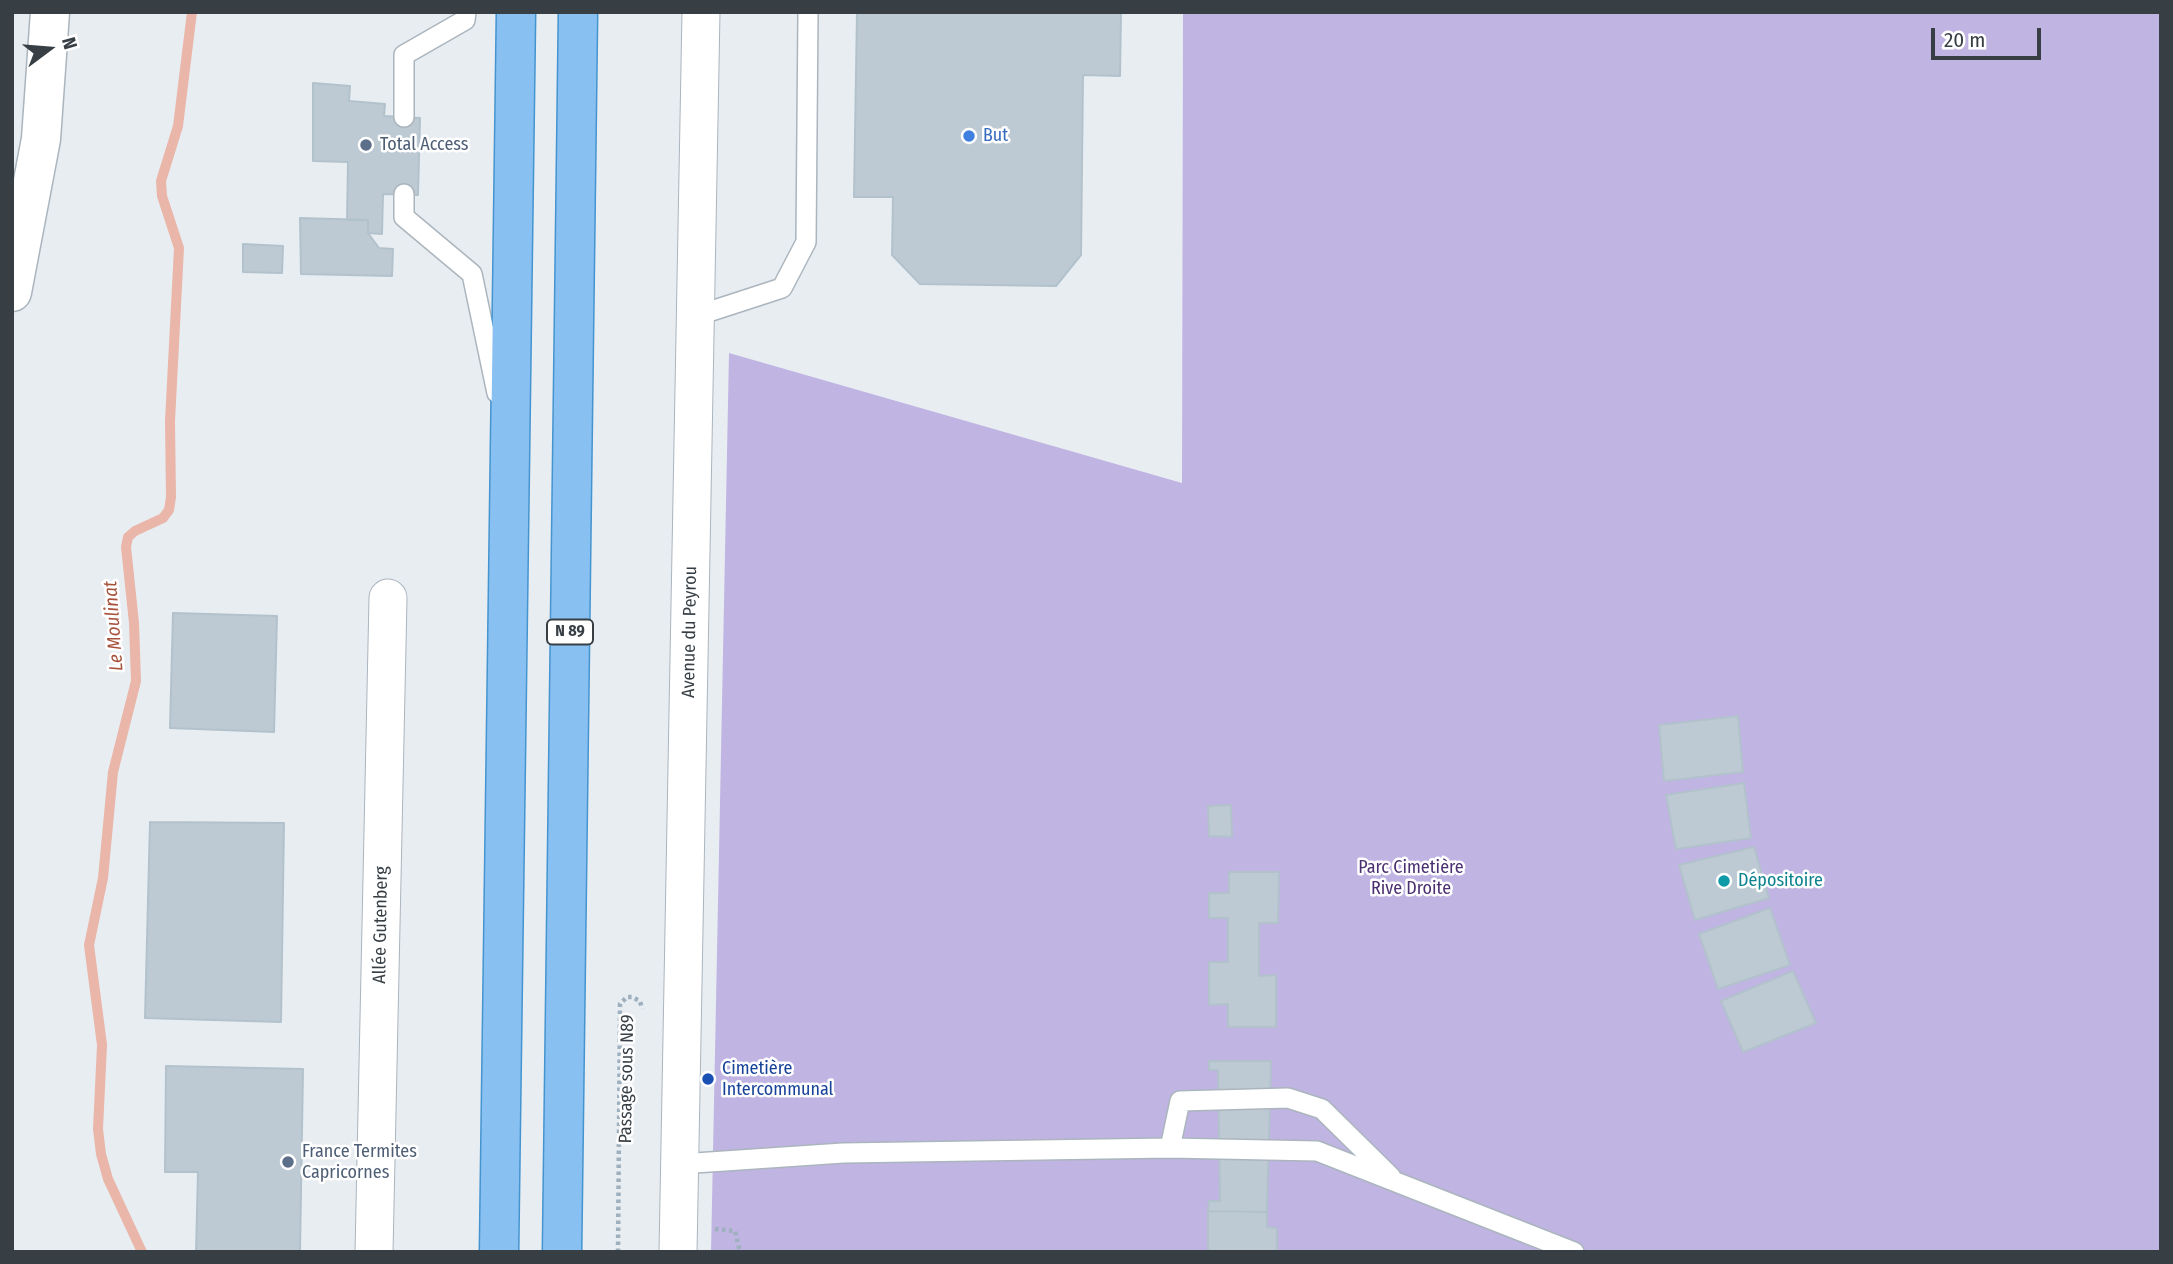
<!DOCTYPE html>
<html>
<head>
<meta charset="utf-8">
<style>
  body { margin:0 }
  #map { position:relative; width:2173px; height:1264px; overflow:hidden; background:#e8edf2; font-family:"Fira Sans Condensed",sans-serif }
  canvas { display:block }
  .frame { position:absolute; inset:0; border:14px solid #373f45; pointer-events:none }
  .north { position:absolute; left:14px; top:14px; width:70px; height:70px; -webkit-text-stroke:5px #fff; paint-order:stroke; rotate:74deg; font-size:19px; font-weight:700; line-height:28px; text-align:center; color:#373f45 }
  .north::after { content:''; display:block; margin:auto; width:24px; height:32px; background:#373f45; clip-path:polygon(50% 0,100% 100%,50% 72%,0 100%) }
  .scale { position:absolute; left:1931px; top:28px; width:110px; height:32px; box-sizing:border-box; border:4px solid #373f45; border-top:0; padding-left:9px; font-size:21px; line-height:24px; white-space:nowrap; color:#373f45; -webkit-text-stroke:5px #fff; paint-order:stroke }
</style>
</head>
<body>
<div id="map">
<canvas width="2173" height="1264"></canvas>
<div class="frame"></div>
<div class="north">N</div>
<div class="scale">20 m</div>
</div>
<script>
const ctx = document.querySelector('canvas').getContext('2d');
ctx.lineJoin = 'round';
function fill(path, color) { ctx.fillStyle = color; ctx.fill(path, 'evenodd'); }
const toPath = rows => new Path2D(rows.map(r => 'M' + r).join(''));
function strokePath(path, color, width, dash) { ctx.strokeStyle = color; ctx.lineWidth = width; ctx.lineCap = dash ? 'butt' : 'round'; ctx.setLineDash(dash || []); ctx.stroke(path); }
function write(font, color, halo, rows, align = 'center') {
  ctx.font = font + ' "Fira Sans Condensed",sans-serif'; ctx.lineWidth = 5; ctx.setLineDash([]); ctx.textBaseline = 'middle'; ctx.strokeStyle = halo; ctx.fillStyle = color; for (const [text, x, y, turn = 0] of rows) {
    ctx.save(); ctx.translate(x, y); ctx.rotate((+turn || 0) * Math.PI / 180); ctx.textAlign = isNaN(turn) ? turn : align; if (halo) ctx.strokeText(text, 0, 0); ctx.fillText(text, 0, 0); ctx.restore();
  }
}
fill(toPath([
  [1183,12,2161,12,2161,1252,711,1252,729,353,1182,483]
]), '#c0b4e3');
strokePath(toPath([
  [142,1252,108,1179,101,1154,98,1129,102,1045,89,945,103,878,113,772,136,681,134,623,126,547,128,537,135,531,163,518,169,510,171,497,170,421,179,248,162,196,161,181,178,126,192,12]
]), '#e9b6a9', 10);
const building = toPath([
  [857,12,1121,12,1120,76,1083,75,1081,255,1056,286,920,284,892,255,893,197,854,197,857,12],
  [313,83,350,86,349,101,385,104,384,116,420,118,418,195,383,194,382,234,368,233,368,220,347,220,348,162,313,161,313,83],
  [300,218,368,220,368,233,379,248,393,249,392,276,301,274,300,218],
  [243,244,283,246,282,273,243,272,243,244],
  [173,613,277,616,274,732,170,728,173,613],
  [1738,716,1743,772,1664,781,1659,725,1738,716],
  [1744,783,1751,838,1676,849,1666,795,1744,783],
  [1231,805,1232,837,1209,836,1208,806,1231,805],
  [150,822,284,823,281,1022,145,1018,150,822],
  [1754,847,1769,898,1695,920,1679,865,1754,847],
  [1229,872,1279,872,1278,923,1259,923,1259,976,1276,975,1276,1027,1228,1027,1228,1004,1209,1005,1209,962,1228,962,1228,918,1209,918,1209,893,1229,893,1229,872],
  [1770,908,1790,965,1718,989,1699,934,1770,908],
  [1793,971,1816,1023,1743,1052,1721,1001,1793,971],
  [1209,1061,1271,1061,1267,1212,1208,1211,1209,1201,1220,1201,1218,1070,1209,1070,1209,1061],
  [166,1066,303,1069,300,1252,196,1252,198,1172,165,1172,166,1066],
  [1208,1211,1267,1212,1267,1227,1277,1228,1277,1252,1208,1252,1208,1211]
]);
fill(building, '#becad3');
strokePath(building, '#b2c2cd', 2);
const service = toPath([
  [404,117,404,55,465,20,466,12],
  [404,194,404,217,472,274,497,393],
  [696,316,782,288,806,242,808,12],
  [1170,1148,1180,1101,1288,1098,1322,1109,1391,1177],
  [680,1164,843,1153,1170,1148,1317,1151,1574,1252]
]);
const minor = toPath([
  [374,1252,388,598],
  [678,1252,701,12]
]);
const tertiary = toPath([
  [12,292,41,139,50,12]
]);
const trunk = toPath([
  [499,1252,516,12],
  [562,1252,578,12]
]);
strokePath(service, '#abb5bd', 22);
strokePath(minor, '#abb5bd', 39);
strokePath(tertiary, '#abb5bd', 41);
strokePath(trunk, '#4594cf', 41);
strokePath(toPath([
  [715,1229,735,1231,740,1252],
  [618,1252,620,1004,627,997,632,997,640,1001,642,1009]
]), '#9eafbd', 4.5, [3.5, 3.5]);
strokePath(service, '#fff', 19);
strokePath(minor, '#fff', 37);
strokePath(tertiary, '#fff', 38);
strokePath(trunk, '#89c0f2', 38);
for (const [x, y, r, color] of [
  [969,136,7,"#3f7fe0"],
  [366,145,7,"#5c6f8a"],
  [1724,881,7,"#0f9aa8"],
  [708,1079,7,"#1a4fb4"],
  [288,1162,7,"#5c6f8a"]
]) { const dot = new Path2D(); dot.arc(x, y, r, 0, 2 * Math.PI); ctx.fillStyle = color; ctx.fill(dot); strokePath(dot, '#fff', 2.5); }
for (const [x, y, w] of [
  [570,632,46]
]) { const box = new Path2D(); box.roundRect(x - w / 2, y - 12.5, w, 25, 5); ctx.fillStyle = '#fff'; ctx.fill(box); strokePath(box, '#373f45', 2); }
write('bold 16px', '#373f45', null, [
  ["N 89",570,632]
]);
write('18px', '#366cbe', '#fff', [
  ["But",983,136]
], 'left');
write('18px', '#4e5e75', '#fff', [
  ["Total Access",380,145],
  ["France Termites",302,1152],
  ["Capricornes",302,1173]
], 'left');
write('18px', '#373f45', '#fff', [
  ["Avenue du Peyrou",690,632,-89],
  ["Allée Gutenberg",381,925,-89],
  ["Passage sous N89",627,1079,-89]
]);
write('18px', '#4b3071', '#fff', [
  ["Parc Cimetière",1411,868],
  ["Rive Droite",1411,889]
]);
write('18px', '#0d838f', '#fff', [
  ["Dépositoire",1738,881]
], 'left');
write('18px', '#164399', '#fff', [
  ["Cimetière",722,1069],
  ["Intercommunal",722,1090]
], 'left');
write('italic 19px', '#a7523a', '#fff', [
  ["Le Moulinat",114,626,-94]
]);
</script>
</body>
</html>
